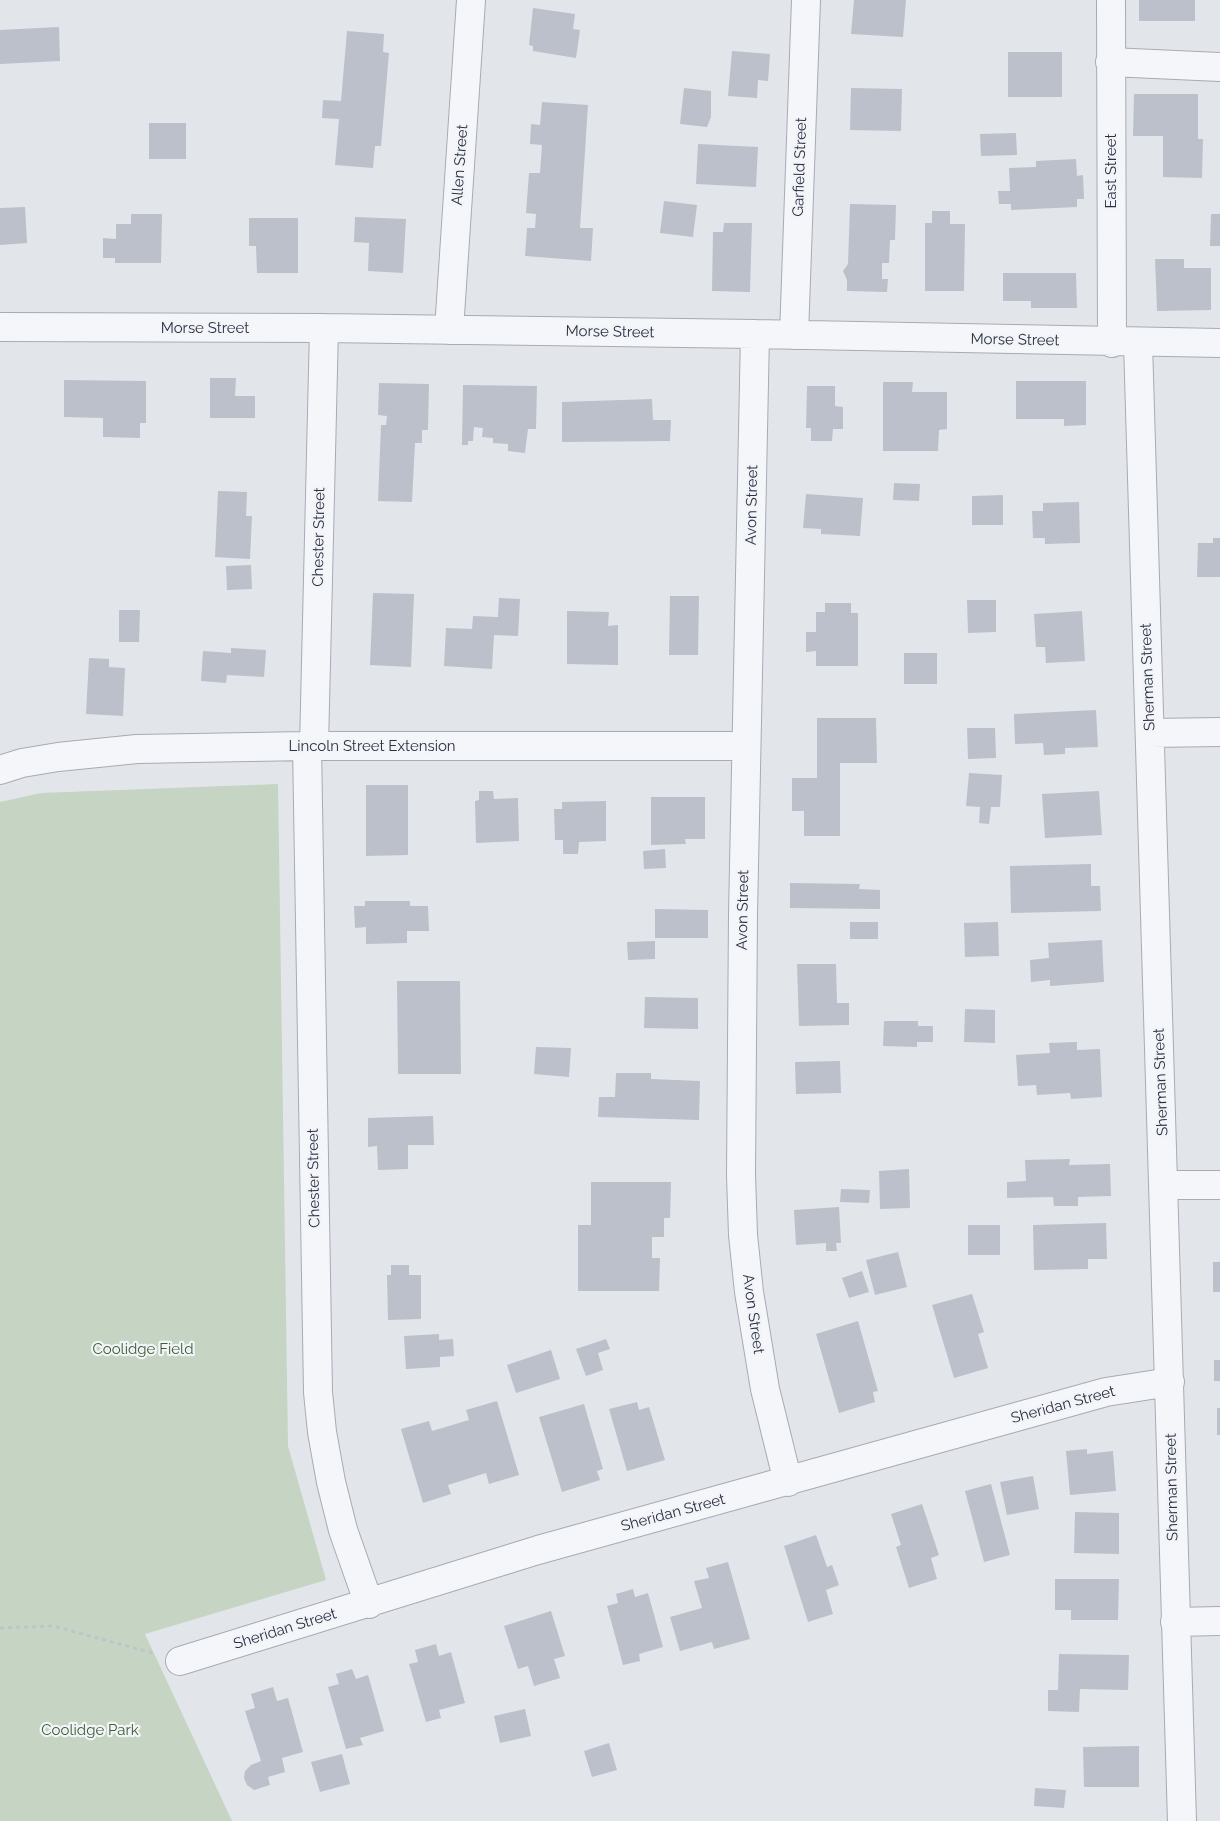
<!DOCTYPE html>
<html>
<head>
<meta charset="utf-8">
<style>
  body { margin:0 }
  canvas { display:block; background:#e2e5ea }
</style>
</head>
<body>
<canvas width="1220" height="1821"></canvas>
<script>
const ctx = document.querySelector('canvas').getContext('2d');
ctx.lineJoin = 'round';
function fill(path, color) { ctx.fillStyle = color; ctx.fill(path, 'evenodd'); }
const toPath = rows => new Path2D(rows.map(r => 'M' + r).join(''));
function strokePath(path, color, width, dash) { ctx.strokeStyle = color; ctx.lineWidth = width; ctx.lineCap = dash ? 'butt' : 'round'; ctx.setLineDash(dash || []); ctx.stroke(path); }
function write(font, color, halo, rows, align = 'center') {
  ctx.font = font + ' Raleway,sans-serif'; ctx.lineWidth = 4.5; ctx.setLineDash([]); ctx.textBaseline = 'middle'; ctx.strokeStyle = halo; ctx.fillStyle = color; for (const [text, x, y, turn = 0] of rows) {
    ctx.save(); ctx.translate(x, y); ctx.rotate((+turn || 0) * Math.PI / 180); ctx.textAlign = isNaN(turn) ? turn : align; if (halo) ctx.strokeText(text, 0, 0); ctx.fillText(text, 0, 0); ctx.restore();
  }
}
fill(toPath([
  [278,784,288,1446,326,1580,145,1634,232,1821,0,1821,0,802,41,793]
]), '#c6d4c3');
fill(toPath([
  [854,0,906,0,903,37,851,34],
  [1139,0,1195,0,1195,21,1139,21],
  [533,8,575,14,573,29,580,30,576,58,533,51,533,46,529,45],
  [59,27,60,61,0,64,0,30],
  [347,31,384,34,383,52,389,53,381,146,375,146,373,168,335,165,339,119,322,118,323,100,341,101],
  [732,51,770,54,768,81,758,80,757,98,728,96],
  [1008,52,1062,52,1062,97,1008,97],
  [684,88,711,91,711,117,707,127,680,124],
  [851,88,902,89,901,131,850,130],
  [1134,94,1198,94,1198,139,1203,139,1202,178,1163,177,1163,136,1133,136],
  [542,102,588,105,580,228,593,228,591,261,525,256,527,228,535,228,536,214,526,213,529,173,540,173,542,145,530,144,531,124,540,125],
  [149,123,186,123,186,159,149,159],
  [1016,133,1017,155,981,156,980,134],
  [698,144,758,147,756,187,696,184],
  [1076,159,1077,176,1083,175,1084,199,1077,199,1077,207,1011,210,1011,204,999,204,998,191,1010,191,1009,168,1036,167,1036,161],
  [664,201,697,205,693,237,660,233],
  [850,204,896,205,895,240,890,240,889,263,882,263,882,279,888,279,887,292,847,291,847,280,843,271,848,264],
  [25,207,27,243,0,245,0,208],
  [932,211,950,211,950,224,965,224,964,291,925,291,925,223,932,223],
  [131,214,162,214,161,263,115,263,115,258,103,258,103,238,116,239,116,224,131,224],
  [1211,214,1220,214,1220,246,1210,246],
  [355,217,406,219,403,273,368,271,369,243,354,242],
  [249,218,298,218,298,273,257,273,256,246,249,246],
  [724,223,752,223,750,292,712,291,713,232,723,232],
  [1155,259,1184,259,1184,268,1211,268,1211,310,1157,311],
  [1003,273,1076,273,1077,308,1031,308,1031,301,1003,301],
  [210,378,236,378,235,396,255,396,255,418,210,418],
  [64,380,146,381,146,423,140,423,140,438,103,437,103,418,64,417],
  [1016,381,1086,381,1086,425,1064,426,1064,419,1016,419],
  [883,382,913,382,912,392,947,392,947,429,939,430,938,451,883,451],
  [379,383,429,384,428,430,422,430,422,443,415,443,412,502,378,501,381,425,386,425,387,416,378,415],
  [463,385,537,386,536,429,528,429,525,453,508,451,508,444,493,443,493,438,482,437,483,428,474,427,473,441,468,441,468,445,462,445],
  [807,386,835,386,835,406,843,407,843,429,833,429,832,441,811,441,811,428,806,428],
  [652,399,653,420,671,420,670,441,562,442,562,402],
  [894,483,920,484,919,501,893,500],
  [218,491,247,492,246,516,252,516,250,559,215,557],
  [806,494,863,498,860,536,821,534,821,529,803,528],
  [1003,495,1003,525,972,525,972,496],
  [1079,502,1080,543,1045,544,1045,538,1033,538,1032,511,1043,511,1043,503],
  [1213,538,1220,538,1220,577,1197,577,1198,543,1213,543],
  [251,565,252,589,227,590,226,566],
  [373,593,414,594,411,667,370,665],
  [670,596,699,596,698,655,669,655],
  [499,598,520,599,518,636,494,635,492,669,444,666,446,628,472,629,473,616,498,617],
  [967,600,996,600,996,632,968,633],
  [825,603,851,603,851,613,858,613,858,666,816,666,816,651,806,652,806,632,816,632,816,612,825,612],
  [119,610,140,610,139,642,119,642],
  [567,611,609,612,608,626,618,625,618,665,567,664],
  [1082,611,1085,661,1046,663,1045,647,1036,647,1034,614],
  [231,648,266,650,264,677,227,675,226,683,201,681,203,651,231,653],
  [904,653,937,653,937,684,904,684],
  [89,658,109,659,109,667,125,668,123,716,86,714],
  [1096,710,1098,747,1065,748,1065,754,1044,755,1043,743,1015,744,1014,714],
  [817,718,876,718,877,763,840,763,840,836,804,836,804,811,792,811,792,778,817,778],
  [967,728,995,728,996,758,968,759],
  [969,773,1002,775,1000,807,991,807,989,824,979,823,980,807,966,806],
  [366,785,408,785,408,855,366,856],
  [479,791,493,791,494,799,518,798,519,841,476,843,475,801,479,800],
  [1099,791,1102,835,1045,838,1042,794],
  [651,797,705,797,705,839,685,839,686,844,651,845],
  [606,801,606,841,579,842,578,854,563,854,563,840,555,840,554,809,562,809,562,802],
  [665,849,666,868,644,869,643,851],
  [1091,864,1091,886,1100,886,1101,911,1011,913,1010,866],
  [790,883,860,884,859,889,880,890,880,909,790,908],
  [365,901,410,901,410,906,428,906,429,931,407,931,407,943,366,944,366,927,355,928,354,906,365,906],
  [655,909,708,910,708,938,655,938],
  [850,922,878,922,878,939,850,939],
  [998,922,999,956,965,957,964,923],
  [1102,940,1104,982,1050,986,1050,980,1031,982,1030,960,1049,958,1048,943],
  [655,941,655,959,628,960,627,942],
  [797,964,836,964,837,1003,849,1003,849,1025,799,1026],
  [397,981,460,981,461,1074,398,1074],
  [645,997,698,998,698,1029,644,1028],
  [965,1009,995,1010,995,1043,964,1042],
  [884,1021,918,1021,918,1026,933,1026,933,1042,917,1042,917,1047,883,1046],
  [1077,1042,1077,1050,1100,1049,1102,1097,1071,1099,1070,1093,1037,1095,1036,1085,1018,1086,1016,1055,1050,1053,1049,1043],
  [536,1047,571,1048,569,1077,534,1074],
  [840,1061,841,1093,796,1094,795,1062],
  [616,1073,651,1073,651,1079,700,1081,699,1120,598,1117,599,1097,615,1097],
  [433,1116,434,1145,408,1145,408,1169,378,1170,377,1146,368,1147,368,1118],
  [1070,1159,1069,1165,1110,1164,1111,1196,1078,1197,1078,1206,1054,1206,1053,1197,1007,1198,1007,1182,1026,1181,1025,1160],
  [909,1169,910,1208,880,1209,879,1171],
  [591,1182,671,1182,670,1218,664,1218,664,1237,652,1237,652,1258,660,1258,659,1291,578,1291,578,1225,591,1225],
  [841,1189,870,1190,869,1203,840,1202],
  [839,1207,841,1243,836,1243,837,1251,826,1251,826,1243,796,1245,794,1210],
  [1106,1223,1107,1259,1088,1259,1088,1269,1034,1270,1033,1225],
  [968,1225,1000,1225,1000,1255,968,1255],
  [898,1252,907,1287,875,1295,866,1260],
  [1213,1262,1220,1262,1220,1292,1213,1292],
  [391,1265,409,1265,409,1275,421,1275,421,1319,388,1320,387,1275,391,1275],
  [862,1271,869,1292,849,1298,842,1278],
  [972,1294,984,1332,978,1334,988,1368,954,1378,932,1305],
  [858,1321,878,1391,873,1392,875,1402,839,1413,816,1334],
  [439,1334,439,1340,453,1339,454,1356,440,1357,440,1367,406,1369,404,1336],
  [606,1339,610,1349,598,1353,603,1370,586,1376,576,1349],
  [551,1350,560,1379,516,1393,507,1365],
  [1214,1360,1220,1360,1220,1381,1214,1381],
  [497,1401,519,1475,489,1484,486,1473,448,1485,451,1494,423,1503,401,1429,429,1421,432,1431,469,1420,466,1410],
  [637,1402,639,1410,649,1407,665,1460,627,1471,609,1409],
  [584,1404,603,1469,597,1471,600,1480,562,1492,539,1417],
  [1217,1408,1220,1408,1220,1435,1217,1435],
  [1087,1449,1087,1454,1113,1451,1116,1491,1070,1495,1066,1451],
  [1033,1476,1039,1509,1007,1515,1000,1482],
  [991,1484,1010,1555,984,1562,965,1491],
  [922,1504,939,1555,931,1558,937,1579,909,1588,896,1547,901,1545,891,1514],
  [1075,1512,1119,1513,1119,1554,1074,1553],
  [816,1535,827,1567,832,1565,839,1585,826,1590,833,1614,808,1622,784,1546],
  [728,1562,750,1639,714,1649,712,1642,680,1651,670,1617,702,1608,694,1581,709,1578,706,1568],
  [1055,1579,1119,1579,1118,1620,1071,1620,1071,1610,1055,1610],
  [633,1589,635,1597,648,1593,663,1647,639,1654,640,1661,623,1665,607,1606,618,1603,616,1594],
  [551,1611,565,1656,554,1659,560,1678,534,1686,528,1666,518,1669,504,1626],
  [436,1644,439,1656,451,1652,465,1703,439,1710,441,1718,426,1722,409,1664,418,1662,415,1650],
  [1059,1654,1129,1655,1128,1690,1080,1689,1079,1712,1048,1711,1048,1690,1058,1690],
  [352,1669,356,1679,368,1675,384,1731,360,1738,363,1745,346,1749,328,1687,339,1684,336,1674],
  [273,1687,277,1701,288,1698,303,1752,282,1758,285,1772,268,1777,270,1785,254,1790,247,1785,244,1778,245,1771,251,1765,261,1761,245,1711,255,1708,251,1694],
  [525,1709,531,1736,500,1743,494,1716],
  [609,1743,617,1770,592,1777,584,1751],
  [1139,1746,1139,1787,1084,1787,1083,1747],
  [342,1754,350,1784,320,1792,311,1762],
  [1035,1788,1066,1790,1064,1808,1034,1806]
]), '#bcc0ca');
const minor = toPath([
  [1111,0,1112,343],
  [1110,62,1220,67],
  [0,327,324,328,755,334,1220,343],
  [449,330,471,0],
  [755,334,743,914,741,1175,743,1235,749,1292,765,1389,788,1482],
  [794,335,806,0],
  [1138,343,1182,1821],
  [1150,733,1220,732],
  [307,746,318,1392,322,1432,331,1482,343,1530,369,1604],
  [314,746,324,328],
  [0,770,22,763,58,757,137,749,307,746,746,746],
  [1164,1185,1220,1185],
  [1175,1622,1220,1621],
  [180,1661,538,1550,1106,1392,1170,1382]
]);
strokePath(minor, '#a7abb5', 30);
strokePath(toPath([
  [0,1628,53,1626,153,1653]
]), '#c0c3ca', 3, [4, 4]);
strokePath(minor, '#f5f6f9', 28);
write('15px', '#2a3143', '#f2f4f8', [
  ["Allen Street",460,165,-86],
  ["Garfield Street",800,167,-88],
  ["East Street",1111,171,-90],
  ["Morse Street",205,328],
  ["Morse Street",610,332,1],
  ["Morse Street",1015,340,1],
  ["Avon Street",752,505,-89],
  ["Chester Street",319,537,-89],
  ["Sherman Street",1148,677,-92],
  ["Lincoln Street Extension",372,746],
  ["Avon Street",743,910,-89],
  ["Sherman Street",1161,1082,-92],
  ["Chester Street",314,1178,-91],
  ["Avon Street",753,1314,82],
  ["Sheridan Street",1063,1405,-15],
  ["Sherman Street",1172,1487,-91],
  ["Sheridan Street",673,1513,-15],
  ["Sheridan Street",285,1629,-17]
]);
write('15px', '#3c5e37', '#f2f4f8', [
  ["Coolidge Field",143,1349],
  ["Coolidge Park",90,1730]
]);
</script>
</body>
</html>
